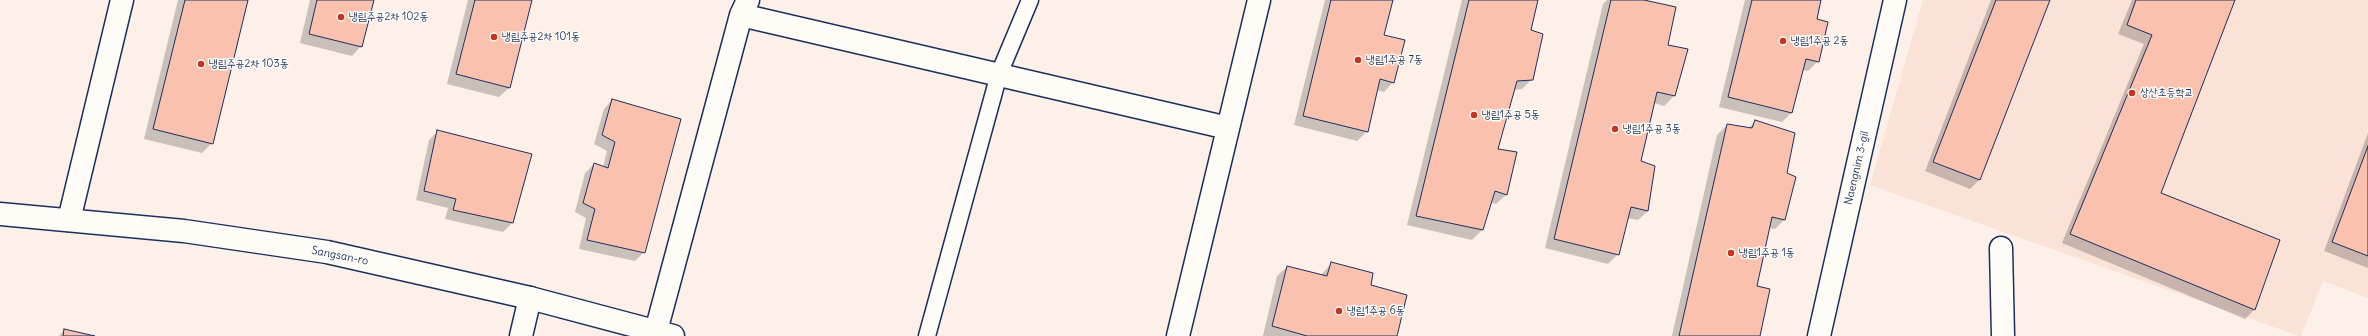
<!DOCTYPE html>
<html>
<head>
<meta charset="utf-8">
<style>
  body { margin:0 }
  canvas { display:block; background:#fcf0e8 }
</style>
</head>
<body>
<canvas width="2368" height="336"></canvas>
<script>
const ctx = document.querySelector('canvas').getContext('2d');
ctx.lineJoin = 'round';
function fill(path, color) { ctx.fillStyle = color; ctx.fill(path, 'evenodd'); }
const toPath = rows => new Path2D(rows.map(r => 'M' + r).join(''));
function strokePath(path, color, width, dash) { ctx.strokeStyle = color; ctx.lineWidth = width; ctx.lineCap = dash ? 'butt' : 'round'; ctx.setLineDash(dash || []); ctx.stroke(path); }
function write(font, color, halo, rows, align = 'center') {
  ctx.font = font + ' Delius,"Poor Story",sans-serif'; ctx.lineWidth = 3; ctx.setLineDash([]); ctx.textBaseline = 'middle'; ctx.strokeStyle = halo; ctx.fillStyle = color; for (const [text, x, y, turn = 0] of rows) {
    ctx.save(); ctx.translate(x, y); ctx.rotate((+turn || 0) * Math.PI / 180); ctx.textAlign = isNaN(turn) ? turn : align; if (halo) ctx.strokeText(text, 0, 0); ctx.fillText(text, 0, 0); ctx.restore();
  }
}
fill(toPath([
  [1923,0,2368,0,2368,298,2323,281,2301,336,2299,336,1870,185]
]), '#fbe2d7');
fill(toPath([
  [178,0,247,0,212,143,202,153,144,139],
  [310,0,373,0,361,46,352,56,300,43],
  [468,0,531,0,509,88,499,97,447,84],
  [1325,0,1392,0,1383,36,1393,82,1384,92,1377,90,1367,131,1357,141,1294,125],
  [1462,0,1537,0,1530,31,1532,79,1522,89,1514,90,1497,150,1506,195,1496,204,1490,202,1482,230,1472,240,1407,225],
  [1607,0,1639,0,1667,46,1686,49,1674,96,1664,106,1654,103,1640,162,1648,211,1638,220,1627,218,1618,254,1608,264,1545,248,1603,4],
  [1745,0,1820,0,1816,20,1818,61,1808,71,1802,70,1792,112,1782,122,1719,107],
  [1991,0,2049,0,1979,180,1970,189,1925,171],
  [2132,0,2234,0,2160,193,2279,241,2254,310,2245,319,2062,243,2144,44,2118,34],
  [612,100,644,252,635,261,579,249,586,218,575,212,585,173,594,164,603,167,607,151,594,144,604,109],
  [1755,121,1786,174,1785,219,1775,229,1769,228,1755,287,1759,336,1672,336,1717,135,1727,125,1748,129],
  [438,131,512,223,503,232,445,219,448,208,416,200,429,140],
  [2368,133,2368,268,2324,251],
  [1332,263,1370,286,1396,336,1263,336,1277,276,1287,267,1321,275],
  [64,330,91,336,59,336]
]), '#0003');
const building = toPath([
  [185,0,248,0,213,144,153,129,185,0],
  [317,0,374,0,362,47,309,34,317,0],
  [475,0,532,0,510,88,456,74,475,0],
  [1331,0,1393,0,1384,35,1405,40,1394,83,1380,79,1368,132,1303,116,1331,0],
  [1469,0,1538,0,1531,30,1543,34,1533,80,1517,81,1498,149,1517,152,1507,195,1495,191,1483,230,1416,216,1469,0],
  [1611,0,1644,0,1676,7,1668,45,1688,49,1675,96,1657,92,1641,161,1655,166,1648,211,1631,207,1619,255,1554,239,1611,0],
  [1752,0,1821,0,1817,19,1828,22,1819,62,1806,59,1792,113,1728,97,1752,0],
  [1996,0,2050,0,1980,180,1933,162,1996,0],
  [2136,0,2235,0,2161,193,2280,240,2255,310,2070,234,2152,35,2127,25,2136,0],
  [612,99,681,119,645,253,587,240,595,209,583,203,594,163,608,168,615,142,602,135,612,99],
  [1755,120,1795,133,1787,173,1796,177,1785,220,1772,217,1757,286,1770,289,1760,336,1679,336,1727,124,1752,128,1755,120],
  [437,130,532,154,513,223,453,210,456,199,424,191,437,130],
  [2368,146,2368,256,2332,242,2368,146],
  [1331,262,1373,273,1371,285,1407,295,1397,336,1307,336,1272,326,1287,266,1327,276,1331,262],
  [64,329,95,336,63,336,64,329]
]);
fill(building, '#fac2ae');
strokePath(building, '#1b2f5e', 1);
const service = toPath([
  [927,336,999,74,1030,0]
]);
const minor = toPath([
  [741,15,1228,128],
  [69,220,122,0],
  [2001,248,2003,336],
  [656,331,741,15,748,0],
  [521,336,530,298],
  [1178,336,1259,0]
]);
const tertiary = toPath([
  [0,214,184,231,327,252,530,298,673,336],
  [1819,336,1895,0]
]);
strokePath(service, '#1b2f5e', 19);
strokePath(minor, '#1b2f5e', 25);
strokePath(tertiary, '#1b2f5e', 25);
strokePath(service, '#fdfcf7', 16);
strokePath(minor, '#fdfcf7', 22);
strokePath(tertiary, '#fdfcf7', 22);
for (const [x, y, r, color] of [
  [341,17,4,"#c8321e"],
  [494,37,4,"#c8321e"],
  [1783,41,4,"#c8321e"],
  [1358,60,4,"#c8321e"],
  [201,64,4,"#c8321e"],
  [2132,93,4,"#c8321e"],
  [1474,115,4,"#c8321e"],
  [1615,129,4,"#c8321e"],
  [1731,253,4,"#c8321e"],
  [1339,311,4,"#c8321e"]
]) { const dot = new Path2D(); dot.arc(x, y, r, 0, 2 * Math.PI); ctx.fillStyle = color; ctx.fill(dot); strokePath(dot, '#fdfcf7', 1.5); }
write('11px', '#1b2f5e', '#fdfcf7', [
  ["냉림주공2차 102동",349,17],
  ["냉림주공2차 101동",502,37],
  ["냉림1주공 2동",1791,41],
  ["냉림1주공 7동",1366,60],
  ["냉림주공2차 103동",209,64],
  ["상산초등학교",2140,93],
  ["냉림1주공 5동",1482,115],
  ["냉림1주공 3동",1623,129],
  ["냉림1주공 1동",1739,253],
  ["냉림1주공 6동",1347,311]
], 'left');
write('11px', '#1b2f5e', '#fdfcf7', [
  ["Naengnim 3-gil",1857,168,-77],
  ["Sangsan-ro",340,256,11]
]);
</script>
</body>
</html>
